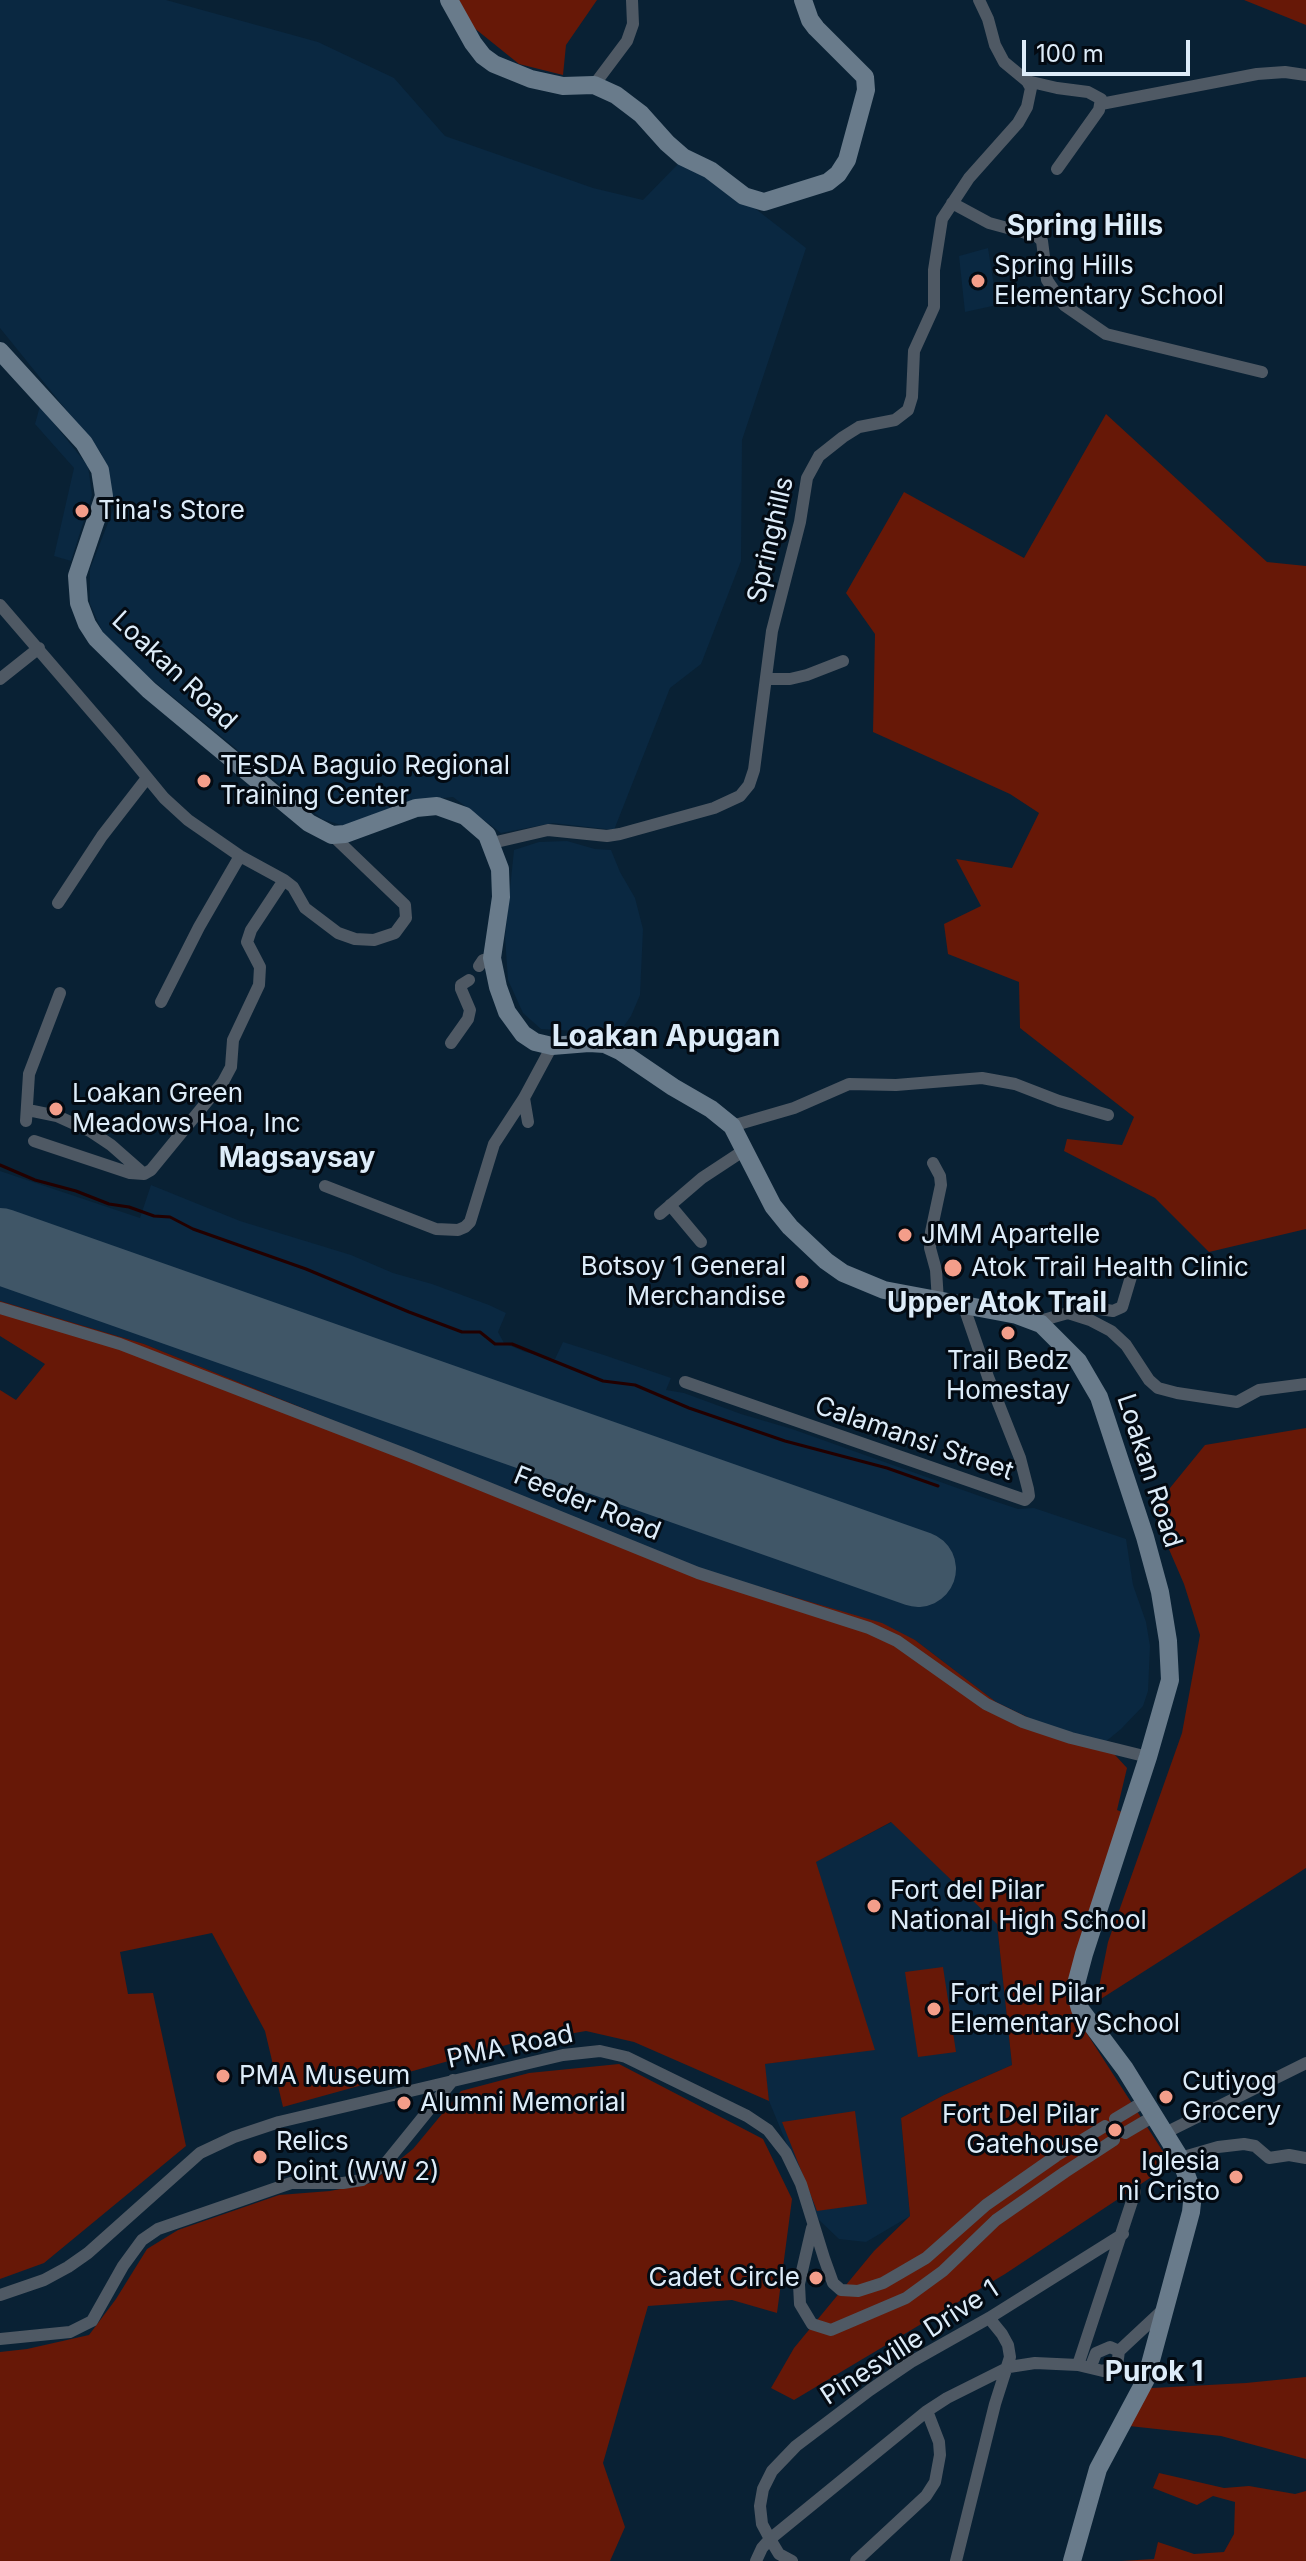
<!DOCTYPE html>
<html>
<head>
<meta charset="utf-8">
<style>
  body { margin:0 }
  #map { position:relative; width:1306px; height:2561px; overflow:hidden; background:#092134; font-family:Inter,sans-serif }
  canvas { display:block }
  .scale { position:absolute; left:1022px; top:40px; width:168px; height:36px; box-sizing:border-box; border:4px solid #ddecf9; border-top:0; padding-left:10px; font-size:24px; line-height:28px; white-space:nowrap; color:#ddecf9; -webkit-text-stroke:6px #030a12; paint-order:stroke }
</style>
</head>
<body>
<div id="map">
<canvas width="1306" height="2561"></canvas>
<div class="scale">100 m</div>
</div>
<script>
const ctx = document.querySelector('canvas').getContext('2d');
ctx.lineJoin = 'round';
function fill(path, color) { ctx.fillStyle = color; ctx.fill(path, 'evenodd'); }
const toPath = rows => new Path2D(rows.map(r => 'M' + r).join(''));
function strokePath(path, color, width, dash) { ctx.strokeStyle = color; ctx.lineWidth = width; ctx.lineCap = dash ? 'butt' : 'round'; ctx.setLineDash(dash || []); ctx.stroke(path); }
function write(font, color, halo, rows, align = 'center') {
  ctx.font = font + ' Inter,sans-serif'; ctx.lineWidth = 6; ctx.setLineDash([]); ctx.textBaseline = 'middle'; ctx.strokeStyle = halo; ctx.fillStyle = color; for (const [text, x, y, turn = 0] of rows) {
    ctx.save(); ctx.translate(x, y); ctx.rotate((+turn || 0) * Math.PI / 180); ctx.textAlign = isNaN(turn) ? turn : align; if (halo) ctx.strokeText(text, 0, 0); ctx.fillText(text, 0, 0); ctx.restore();
  }
}
fill(toPath([
  [0,0,166,0,318,42,394,78,445,136,593,188,643,200,680,162,721,182,806,248,742,440,741,561,701,664,670,688,614,830,553,823,501,833,453,797,406,802,344,826,322,819,118,652,102,631,90,604,90,569,115,505,101,453,0,328],
  [988,248,997,305,965,312,959,256],
  [40,406,88,466,92,495,71,561,54,556,74,468,35,424],
  [567,841,595,849,611,850,620,872,635,898,643,929,640,995,631,1016,614,1040,594,1032,541,1029,523,1013,508,980,505,937,514,850,539,842],
  [0,1171,140,1218,151,1185,240,1221,351,1255,393,1273,432,1284,489,1305,506,1313,498,1332,504,1343,525,1352,555,1359,563,1342,604,1355,671,1378,666,1390,684,1393,741,1414,792,1429,988,1499,1018,1509,1034,1508,1126,1539,1133,1585,1146,1622,1150,1646,1148,1691,1143,1706,1121,1729,1104,1743,1037,1722,996,1702,915,1640,705,1571,144,1344,0,1301],
  [892,1822,997,1924,1012,2065,944,2095,901,2118,910,2216,866,2242,839,2239,818,2219,769,2101,764,2064,874,2049,815,1862]
]), '#0a2841');
fill(toPath([
  [459,0,597,0,566,45,563,75,519,64,473,27],
  [1244,0,1306,0,1306,25],
  [1106,414,1267,562,1306,566,1306,1229,1209,1252,1155,1198,1064,1151,1067,1139,1122,1145,1134,1117,1020,1028,1019,982,948,954,944,924,981,906,956,859,1012,868,1039,813,1010,794,873,732,875,634,846,593,904,492,1024,558],
  [0,1301,144,1344,705,1571,882,1623,915,1640,996,1702,1037,1722,1104,1743,1127,1768,1117,1810,1122,1812,1073,2012,1171,2164,1005,2274,794,2400,771,2388,794,2348,874,2251,910,2216,901,2118,944,2095,1012,2065,997,1924,891,1822,816,1862,875,2050,765,2064,769,2101,634,2042,586,2031,510,2044,283,2107,265,2031,212,1933,120,1952,128,1994,153,1993,186,2146,44,2263,0,2279,0,1390,16,1400,45,1364,0,1336],
  [1306,1428,1306,1868,1096,2002,1108,1942,1182,1733,1200,1635,1184,1584,1152,1510,1205,1445],
  [943,1967,956,2052,918,2057,905,1972],
  [619,2064,763,2139,792,2199,777,2313,732,2300,648,2306,603,2463,625,2527,610,2561,0,2561,0,2352,27,2349,89,2335,116,2299,147,2249,178,2230,279,2195,330,2191,371,2183,413,2149,461,2091,529,2073],
  [855,2111,867,2204,817,2211,782,2122],
  [1306,2377,1306,2459,1221,2436,1129,2426,1147,2387,1152,2388,1246,2383],
  [1159,2473,1224,2488,1249,2486,1295,2494,1306,2491,1306,2561,1121,2561,1154,2559,1158,2542,1194,2554,1224,2552,1234,2534,1235,2502,1213,2496,1197,2505,1153,2488]
]), '#671807');
strokePath(toPath([
  [0,1165,35,1180,76,1191,109,1204,129,1207,154,1216,170,1217,193,1229,306,1269,409,1312,462,1332,480,1332,495,1344,512,1344,603,1381,635,1385,689,1408,785,1441,887,1468,938,1486]
]), '#200', 3);
strokePath(toPath([
  [0,1246,918,1569]
]), '#405667', 76);
strokePath(toPath([
  [1027,81,1057,88,1088,92,1101,99,1099,110,1057,169],
  [594,85,627,41,633,24,632,0],
  [1101,104,1257,74,1285,72,1306,75],
  [952,203,989,223,1037,236,1042,241,1047,280,1064,305,1106,334,1262,372],
  [0,605,118,742,164,798,188,820,240,856,284,880,293,887,305,908,338,933,355,939,374,940,395,933,406,918,405,905,332,835],
  [0,679,39,648],
  [766,679,790,679,807,675,843,661],
  [492,843,548,830,607,836,620,834,714,808,740,796,749,785,754,770,772,631,800,522,807,478,819,456,843,437,859,427,895,420,908,410,912,397,914,351,934,307,934,270,942,219,969,178,1018,123,1027,107,1031,88,1027,81,1004,62,995,45,988,19,979,0],
  [58,903,102,836,147,778],
  [479,966,483,960,492,958],
  [161,1002,199,927,240,856],
  [451,1043,468,1019,470,1010,461,989,461,985,469,980],
  [524,1098,528,1122],
  [28,1110,57,1116,90,1131,111,1145,144,1174],
  [26,1121,29,1074,60,993],
  [732,1126,794,1108,849,1084,896,1085,982,1078,1015,1084,1059,1101,1108,1115],
  [34,1141,130,1173,144,1174,151,1170,223,1082,231,1067,233,1040,259,985,260,967,247,942,251,930,284,880],
  [933,1163,940,1176,941,1185,931,1232,930,1248,936,1270,938,1301],
  [325,1186,436,1229,458,1230,465,1227,470,1222,494,1144,524,1098,552,1046],
  [670,1205,701,1242],
  [660,1214,702,1178,743,1151],
  [0,1308,120,1344,410,1456,698,1573,869,1628,897,1641,986,1704,1023,1722,1071,1738,1148,1757],
  [1068,1313,1088,1307,1113,1311,1122,1307,1133,1270],
  [1036,1322,1068,1313,1090,1320,1111,1331,1126,1345,1149,1380,1158,1388,1177,1393,1237,1402,1259,1390,1306,1384],
  [685,1382,1025,1500,1029,1496,1028,1489,1020,1458,988,1377,964,1307],
  [1115,2119,1145,2101],
  [1125,2133,1154,2116],
  [1165,2133,1306,2063],
  [1180,2158,1218,2147,1244,2144,1255,2146,1269,2158,1289,2155,1306,2158],
  [812,2228,799,2284,800,2304,812,2324,831,2330,906,2298,943,2271,996,2220,1065,2172,1114,2140],
  [0,2295,44,2280,68,2267,88,2253,200,2153,234,2137,279,2122,563,2055,600,2051,626,2057,747,2116,768,2130,786,2153,801,2184,824,2258,833,2283,841,2290,858,2291,883,2283,926,2258,986,2205,1056,2156,1105,2126],
  [0,2339,70,2332,92,2321,123,2266,142,2240,158,2229,291,2183,343,2183,362,2180,385,2164,453,2080],
  [1078,2365,1135,2192],
  [1091,2366,1096,2353,1110,2347,1119,2351],
  [756,2561,762,2548,770,2539,927,2411,947,2398,1009,2367,1035,2363,1078,2365,1103,2371,1117,2366,1119,2351,1164,2309],
  [792,2561,779,2554,770,2539,762,2524,760,2506,763,2489,772,2471,796,2446,870,2390,911,2362,989,2318,1123,2234],
  [856,2561,926,2496,935,2482,940,2455,939,2442,927,2411],
  [956,2561,995,2404,1010,2357,1008,2345,1002,2334,989,2318]
]), '#4f5964', 12);
strokePath(toPath([
  [449,0,473,43,483,56,494,64,531,79,563,86,594,85,616,95,641,114,667,143,683,157,710,170,744,196,764,202,828,182,838,174,847,160,866,90,865,77,816,28,810,20,803,0],
  [0,351,84,443,100,470,104,496,77,576,79,603,87,624,96,638,149,690,309,823,332,835,345,834,416,808,437,806,465,816,487,835,500,869,501,897,492,958,498,987,507,1012,523,1034,535,1042,552,1046,589,1043,605,1044,620,1051,673,1087,711,1109,732,1126,773,1206,790,1227,826,1261,843,1273,884,1290,1017,1315,1041,1324,1078,1361,1099,1397,1145,1537,1160,1592,1168,1641,1170,1680,1148,1757,1084,1954,1076,1984,1076,1995,1080,2009,1125,2069,1180,2158,1193,2193,1191,2212,1146,2379,1098,2469,1072,2561]
]), '#697b8b', 18);
for (const [x, y, r, color] of [
  [978,281,8,"#f49e8a"],
  [82,511,8,"#f49e8a"],
  [204,781,8,"#f49e8a"],
  [56,1109,8,"#f49e8a"],
  [905,1235,8,"#f49e8a"],
  [953,1268,10,"#f49e8a"],
  [802,1282,8,"#f49e8a"],
  [1008,1333,8,"#f49e8a"],
  [874,1906,8,"#f49e8a"],
  [934,2009,8,"#f49e8a"],
  [223,2076,8,"#f49e8a"],
  [1166,2097,8,"#f49e8a"],
  [404,2103,8,"#f49e8a"],
  [1115,2130,8,"#f49e8a"],
  [260,2157,8,"#f49e8a"],
  [1236,2177,8,"#f49e8a"],
  [816,2278,8,"#f49e8a"]
]) { const dot = new Path2D(); dot.arc(x, y, r, 0, 2 * Math.PI); ctx.fillStyle = color; ctx.fill(dot); strokePath(dot, '#030a12', 3); }
write('26px', '#ddecf9', '#030a12', [
  ["Spring Hills",994,266],
  ["Elementary School",994,296],
  ["Tina's Store",98,511],
  ["TESDA Baguio Regional",220,766],
  ["Training Center",220,796],
  ["Loakan Green",72,1094],
  ["Meadows Hoa, Inc",72,1124],
  ["JMM Apartelle",921,1235],
  ["Botsoy 1 General",786,1267,"right"],
  ["Merchandise",786,1297,"right"],
  ["Atok Trail Health Clinic",971,1268],
  ["Trail Bedz",1008,1361,"center"],
  ["Homestay",1008,1391,"center"],
  ["Fort del Pilar",890,1891],
  ["National High School",890,1921],
  ["Fort del Pilar",950,1994],
  ["Elementary School",950,2024],
  ["PMA Museum",239,2076],
  ["Cutiyog",1182,2082],
  ["Grocery",1182,2112],
  ["Alumni Memorial",420,2103],
  ["Fort Del Pilar",1099,2115,"right"],
  ["Gatehouse",1099,2145,"right"],
  ["Relics",276,2142],
  ["Point (WW 2)",276,2172],
  ["Iglesia",1220,2162,"right"],
  ["ni Cristo",1220,2192,"right"],
  ["Cadet Circle",800,2278,"right"]
], 'left');
write('26px', '#ddecf9', '#030a12', [
  ["Springhills",771,540,-77],
  ["Loakan Road",174,671,43],
  ["Calamansi Street",914,1439,19],
  ["Loakan Road",1149,1471,72],
  ["Feeder Road",587,1504,22],
  ["PMA Road",510,2047,-12],
  ["Pinesville Drive 1",910,2343,-33]
]);
write('bold 28px', '#ddecf9', '#030a12', [
  ["Spring Hills",1085,227],
  ["Magsaysay",297,1159],
  ["Upper Atok Trail",997,1304],
  ["Purok 1",1154,2373]
]);
write('bold 30px', '#ddecf9', '#030a12', [
  ["Loakan Apugan",666,1037]
]);
</script>
</body>
</html>
